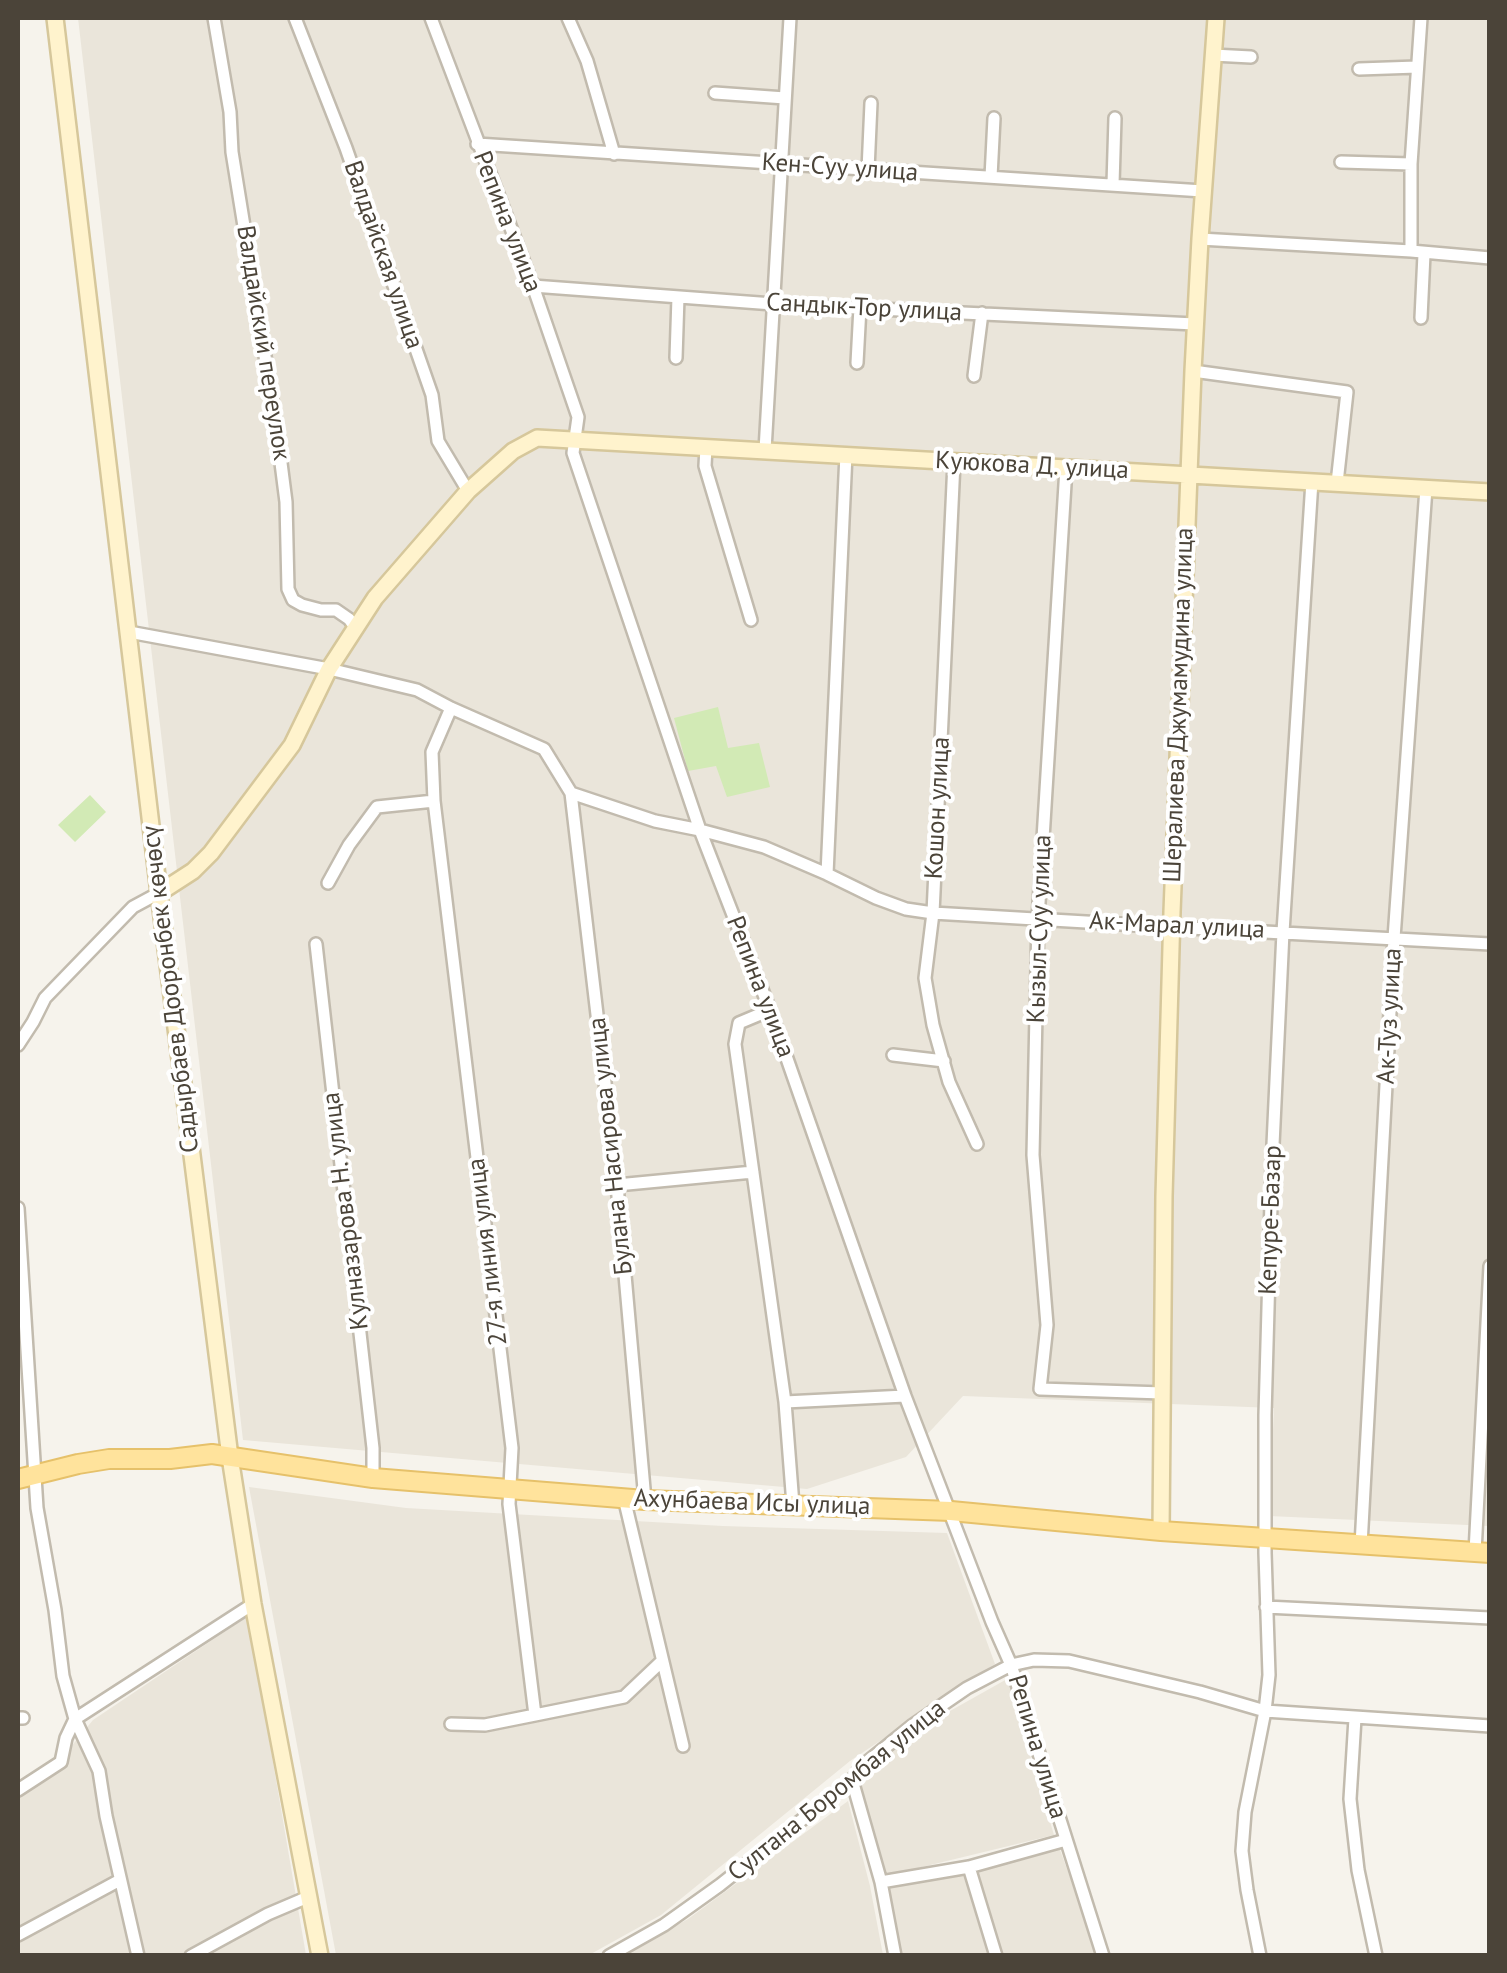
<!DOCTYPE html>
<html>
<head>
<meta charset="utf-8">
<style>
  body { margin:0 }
  #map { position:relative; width:1507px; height:1973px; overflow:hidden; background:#f6f3ec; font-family:"PT Sans",sans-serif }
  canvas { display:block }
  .frame { position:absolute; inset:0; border:20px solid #4b4439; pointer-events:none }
</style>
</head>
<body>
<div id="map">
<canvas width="1507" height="1973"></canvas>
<div class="frame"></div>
</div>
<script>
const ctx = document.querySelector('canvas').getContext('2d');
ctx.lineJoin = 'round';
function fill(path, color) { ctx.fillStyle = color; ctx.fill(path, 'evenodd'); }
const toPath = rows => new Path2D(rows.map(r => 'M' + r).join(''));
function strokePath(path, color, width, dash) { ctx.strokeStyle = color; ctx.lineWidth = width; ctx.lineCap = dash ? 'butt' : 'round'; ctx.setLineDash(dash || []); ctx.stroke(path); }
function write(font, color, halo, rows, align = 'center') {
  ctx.font = font + ' "PT Sans",sans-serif'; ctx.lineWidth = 8; ctx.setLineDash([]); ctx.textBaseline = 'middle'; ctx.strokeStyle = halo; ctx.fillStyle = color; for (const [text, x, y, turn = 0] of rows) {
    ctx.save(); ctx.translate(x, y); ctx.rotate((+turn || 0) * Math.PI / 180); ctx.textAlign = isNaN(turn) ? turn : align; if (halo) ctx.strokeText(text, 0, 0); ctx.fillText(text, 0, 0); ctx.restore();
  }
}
fill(toPath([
  [78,18,1489,18,1489,1526,1269,1516,1274,1408,963,1396,906,1457,807,1489,243,1440],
  [249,1487,406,1508,723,1526,947,1533,995,1664,850,1761,661,1915,589,1955,336,1955],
  [248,1616,306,1955,18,1956,18,1798,41,1783,93,1720],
  [1007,1679,1054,1835,885,1876,860,1781,918,1729],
  [848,1801,870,1886,883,1955,622,1955,688,1919],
  [1059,1847,1098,1955,901,1955,889,1888]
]), '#eae5da');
fill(toPath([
  [718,707,728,748,759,743,770,787,727,797,716,766,688,771,674,718],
  [90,795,106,812,75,842,58,825]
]), '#d2eab5');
const street = toPath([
  [214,18,230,112,232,152,276,424,286,502,288,589,293,600,302,605,321,610,336,610,349,619,355,627],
  [295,18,346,148,432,395,438,441,468,491],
  [431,18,533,286,578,417,573,453,700,830,770,1010,905,1396,992,1622,1011,1665,1103,1956],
  [568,18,587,61,614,154],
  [1213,55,1251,57],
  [1359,69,1417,67],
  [715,93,785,98],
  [477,144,1203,191],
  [1341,162,1411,164],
  [868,170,871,103],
  [991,177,994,118],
  [1113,184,1115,118],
  [1200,239,1411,251,1490,258],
  [1411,251,1411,164,1421,18],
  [533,286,773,304,1195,324],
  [1421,318,1424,254],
  [676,358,678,297],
  [857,363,860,307],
  [1193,371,1347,392,1337,483],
  [974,376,982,313],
  [706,447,705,466,751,620],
  [765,450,790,18],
  [954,462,933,913,925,978,933,1025,949,1082,977,1144],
  [1066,468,1038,919,1033,1155,1047,1325,1040,1389,1163,1393],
  [129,632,329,669,417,690,451,708,544,749,571,793,655,821,700,830,764,847,827,874,876,898,906,909,933,913,1171,927,1490,944],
  [571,793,617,1185,645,1500],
  [827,874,846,454],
  [328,883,349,845,377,807,434,801],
  [316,944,373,1448,373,1478],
  [770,1010,739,1023,735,1044,785,1402,793,1505],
  [18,1045,33,1022,45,998,133,907,159,893],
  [893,1055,944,1061],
  [617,1185,753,1172],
  [18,1208,37,1508,55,1610,63,1676,75,1719,99,1771,106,1816,138,1956],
  [785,1402,905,1396],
  [624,1498,683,1746],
  [1361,1545,1394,938,1426,488],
  [1475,1552,1490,1266],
  [1266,1607,1490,1618],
  [535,1715,624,1697,662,1661],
  [18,1718,23,1718],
  [1355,1718,1350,1799,1358,1870,1376,1956],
  [451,1724,485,1725,535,1715,509,1504,512,1448,434,801,432,752,451,708],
  [852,1780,881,1882,895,1956],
  [18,1790,61,1762,66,1738,75,1719,253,1604],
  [969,1867,996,1956],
  [881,1882,969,1867,1066,1840],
  [18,1935,120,1880],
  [191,1956,268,1914,308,1897],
  [609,1956,664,1925,720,1885,852,1780,861,1767,913,1725,967,1688,1011,1665,1034,1660,1069,1661,1200,1692,1265,1711,1490,1726],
  [1260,1956,1247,1890,1242,1851,1245,1812,1265,1711,1269,1675,1265,1553,1265,1415,1272,1166,1283,932,1312,481]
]);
const secondary = toPath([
  [55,18,159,893,230,1457,253,1604,320,1956],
  [159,893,193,871,211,853,292,745,329,669,375,598,468,491,513,451,537,438,1490,492],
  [1161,1531,1164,1196,1172,912,1193,371,1200,239,1216,18]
]);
const primary = toPath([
  [18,1479,78,1464,109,1459,170,1459,212,1454,373,1478,645,1500,951,1511,1161,1531,1490,1553]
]);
strokePath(street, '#c2bbae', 16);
strokePath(secondary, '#d6c79b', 20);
strokePath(primary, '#e6c16a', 22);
strokePath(street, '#fff', 11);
strokePath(secondary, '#fff3cd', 15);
strokePath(primary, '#ffe39c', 18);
write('25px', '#4b4439', '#fff', [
  ["Кен-Суу улица",840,168,4],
  ["Репина улица",507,222,69],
  ["Валдайская улица",383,255,71],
  ["Сандык-Тор улица",864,308,3],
  ["Валдайский переулок",263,343,81],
  ["Куюкова Д. улица",1032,466,3],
  ["Шералиева Джумамудина улица",1179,705,-88],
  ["Кошон улица",938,808,-87],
  ["Ак-Марал улица",1177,926,3],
  ["Кызыл-Суу улица",1040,929,-88],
  ["Репина улица",760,987,69],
  ["Садырбаев Дооронбек көчөсү",171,989,-97],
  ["Ак-Туз улица",1390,1016,-87],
  ["Булана Насирова улица",611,1146,-96],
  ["Кулназарова Н. улица",346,1211,-97],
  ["Кепуре-Базар",1271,1220,-88],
  ["27-я линия улица",488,1252,-97],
  ["Ахунбаева Исы улица",752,1503,2],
  ["Репина улица",1037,1747,73],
  ["Султана Боромбая улица",837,1791,-39]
]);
</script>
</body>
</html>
